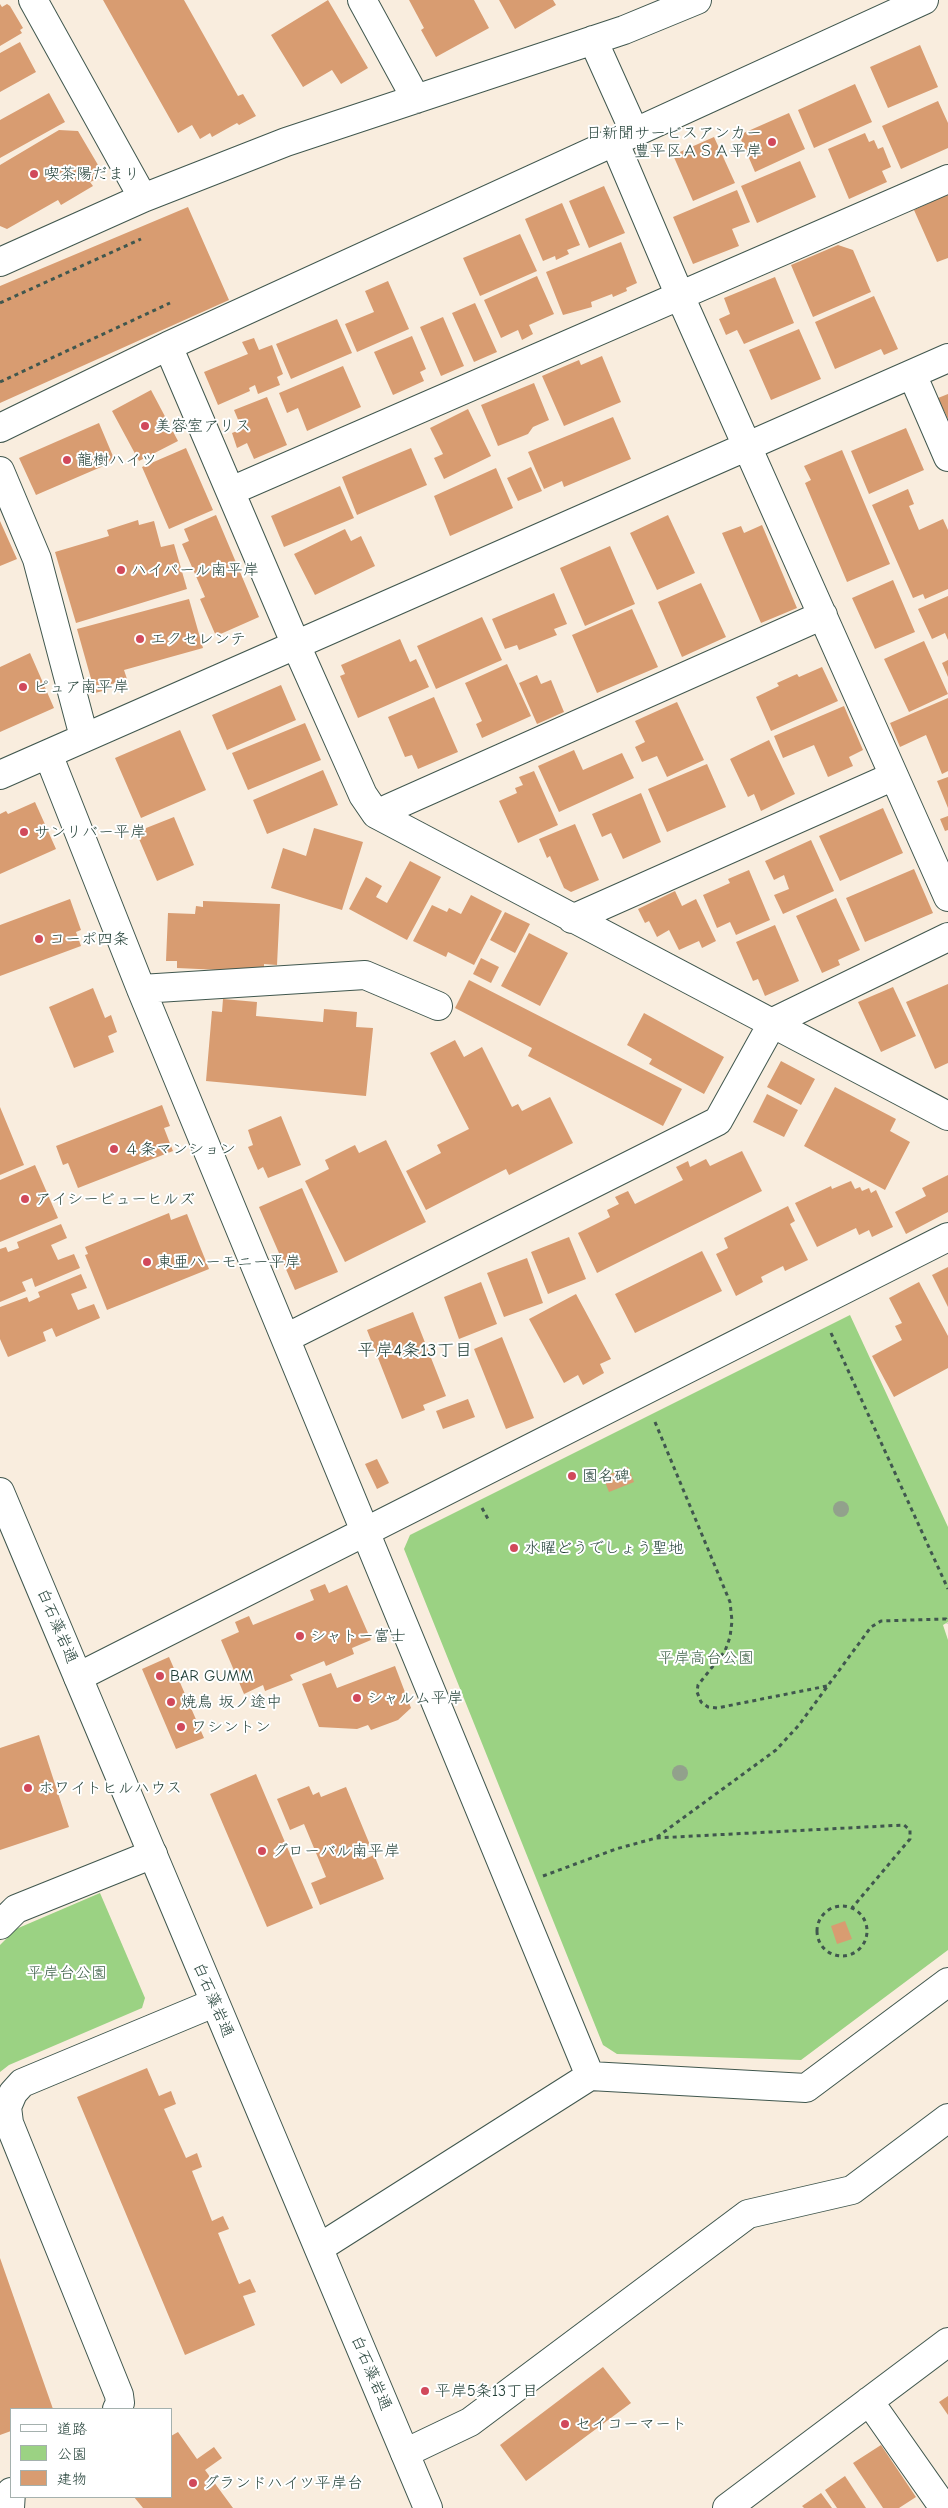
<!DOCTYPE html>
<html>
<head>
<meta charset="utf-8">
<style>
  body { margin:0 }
  #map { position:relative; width:948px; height:2508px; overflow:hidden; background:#f9edde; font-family:"Comic Neue","Klee One",sans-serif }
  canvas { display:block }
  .legend { position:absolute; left:10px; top:2408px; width:162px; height:90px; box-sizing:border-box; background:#fff; border:1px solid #a5b1ae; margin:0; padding:6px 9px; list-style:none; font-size:15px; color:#1f3d34 }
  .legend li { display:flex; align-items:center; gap:10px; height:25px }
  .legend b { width:25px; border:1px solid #a5b1ae }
</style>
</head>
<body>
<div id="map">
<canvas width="948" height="2508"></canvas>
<ul class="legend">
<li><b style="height:6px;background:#fff"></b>道路</li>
<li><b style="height:14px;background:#9bd283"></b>公園</li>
<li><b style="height:14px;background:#d89c71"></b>建物</li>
</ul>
</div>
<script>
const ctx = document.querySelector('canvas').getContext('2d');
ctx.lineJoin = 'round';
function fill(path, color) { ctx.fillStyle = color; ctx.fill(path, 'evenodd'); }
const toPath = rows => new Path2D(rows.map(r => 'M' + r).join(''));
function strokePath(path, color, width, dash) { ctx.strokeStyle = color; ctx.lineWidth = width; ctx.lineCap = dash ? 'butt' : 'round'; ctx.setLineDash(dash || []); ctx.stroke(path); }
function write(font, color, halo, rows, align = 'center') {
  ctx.font = font + ' "Comic Neue","Klee One",sans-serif'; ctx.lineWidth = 4; ctx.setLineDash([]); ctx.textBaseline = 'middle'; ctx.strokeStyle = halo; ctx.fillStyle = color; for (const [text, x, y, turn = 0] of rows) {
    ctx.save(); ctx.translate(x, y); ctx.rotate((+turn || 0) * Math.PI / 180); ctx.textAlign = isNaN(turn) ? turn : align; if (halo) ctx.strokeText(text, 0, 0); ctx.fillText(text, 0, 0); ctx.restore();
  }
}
fill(toPath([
  [850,1315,948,1527,948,1622,943,1625,948,1640,948,1950,801,2060,617,2054,603,2045,404,1549,410,1535],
  [100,1893,145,1998,142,2008,9,2065,0,2072,0,1945,16,1929]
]), '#9bd283');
fill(toPath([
  [103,0,184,0,238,96,243,94,256,116,239,125,237,123,212,137,210,133,200,139,192,125,178,133],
  [328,0,368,68,341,84,332,70,303,87,271,35],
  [409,0,474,0,489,28,436,57,421,30,424,28],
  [499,0,553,0,556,5,515,29],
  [0,4,2,7,7,4,10,6,23,28,20,30,22,33,0,46],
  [20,42,36,72,0,92,0,53],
  [920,45,938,87,888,108,870,67],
  [855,84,872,122,814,148,798,110],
  [49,93,65,122,0,158,0,120],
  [938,101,948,123,948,148,901,169,882,126],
  [789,113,805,149,755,172,739,135],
  [59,130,78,131,101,170,92,175,95,180,90,182,93,186,61,205,58,200,7,229,0,226,0,165],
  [865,133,869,142,874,140,878,149,883,147,891,167,882,171,887,182,849,199,828,149],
  [714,137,735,183,693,201,673,155],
  [800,161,816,197,757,223,741,186],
  [604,186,625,233,589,248,569,201],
  [737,190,750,222,732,229,739,246,693,264,673,217],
  [948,194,948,258,937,262,914,210],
  [562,203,580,245,567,250,569,254,556,260,555,256,543,261,525,219],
  [188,207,229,300,0,403,0,286],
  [520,234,537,271,480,296,463,258],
  [621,242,637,283,626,288,627,291,613,297,612,294,591,302,592,307,563,315,546,272],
  [838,245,853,250,871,292,813,317,791,265],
  [537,276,554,314,529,325,533,334,522,340,518,330,501,338,484,300],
  [775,277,794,323,744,344,737,330,726,335,719,319,730,314,724,298],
  [388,281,409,329,357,352,345,324,374,312,365,291],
  [874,296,898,349,884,355,881,349,835,369,815,322],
  [475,303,497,352,474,362,452,313],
  [443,317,464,366,441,376,420,327],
  [337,319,352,353,291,379,276,344],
  [799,329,821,379,771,400,749,350],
  [412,336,426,369,420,372,424,381,393,395,374,352],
  [254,338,259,350,272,345,283,374,277,377,280,385,258,394,255,385,249,388,250,391,218,405,204,372,248,354,242,342],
  [602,356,621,402,564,426,542,376,579,360,581,365],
  [343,366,361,407,307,431,298,408,287,413,279,393],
  [534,383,549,420,533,427,528,434,498,446,481,405],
  [151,390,178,441,139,461,112,411],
  [948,394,948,419,938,398],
  [267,397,287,445,254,459,247,443,237,448,232,433,242,429,234,410],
  [468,409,491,456,444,479,434,458,443,454,430,428],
  [613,417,631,459,564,487,562,481,544,489,528,452],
  [99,423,115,461,36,495,19,458],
  [906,428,924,470,869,494,851,451],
  [186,448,213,510,169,529,142,467],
  [411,448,427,485,357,515,342,477],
  [842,450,890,564,847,582,805,483,811,480,804,466],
  [531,467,542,491,518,501,507,478],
  [496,468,513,508,450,536,434,496],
  [340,486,354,518,284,547,271,516],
  [908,489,914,504,909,506,919,530,943,519,948,530,948,589,925,599,923,594,913,598,872,505],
  [216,515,259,617,216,636,200,599,205,597,182,544,189,541,184,529],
  [668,515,695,573,657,590,630,533],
  [138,520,139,525,154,521,161,547,174,544,187,589,76,623,55,552,109,536,107,530],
  [0,521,17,559,0,566],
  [762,525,797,608,761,623,722,533,741,526,744,533],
  [345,529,351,541,361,536,375,566,315,595,294,554],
  [610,546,635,604,585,626,560,568],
  [893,580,915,632,875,649,852,598],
  [701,583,726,637,682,657,658,602],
  [554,593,567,624,554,629,557,635,519,650,517,645,505,649,492,619],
  [948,596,948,640,945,633,932,639,918,609],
  [189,599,203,648,124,670,127,679,109,685,110,689,95,693,77,629],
  [632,609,658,667,597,693,572,635],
  [482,617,502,660,436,689,417,646],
  [400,639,410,662,416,659,429,687,358,718,340,676,345,674,341,665],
  [924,641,948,694,909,712,884,659],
  [30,653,54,708,0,732,0,667],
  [948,660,948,677,942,663],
  [507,664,531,716,482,738,476,724,482,721,465,683],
  [822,667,838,701,771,731,756,697,779,686,777,683,797,674,799,677],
  [537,675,541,684,551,680,564,712,537,724,519,683],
  [281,685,296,720,227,750,212,715],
  [434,697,458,752,418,769,412,755,405,757,388,717],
  [948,698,948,771,942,774,926,735,900,747,890,723],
  [677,702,704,760,667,777,657,756,642,762,635,747,645,742,635,721],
  [844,706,863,750,849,757,853,766,828,777,814,745,783,758,774,736],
  [305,723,321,760,248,790,232,753],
  [180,730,206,790,141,818,115,758],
  [769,740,795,794,761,811,754,794,748,797,730,759],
  [574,750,583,770,622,753,634,778,559,812,538,766],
  [707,764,726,807,667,832,648,789],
  [323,770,338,805,267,834,253,800],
  [534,771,558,825,518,843,499,801,517,793,515,788,523,785,519,777],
  [948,777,948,808,937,781],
  [641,793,661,842,623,859,611,833,602,837,592,814],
  [35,802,56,849,0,874,0,814,6,811,8,814],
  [883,808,903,853,840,881,819,836],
  [948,816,948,830,945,831,940,819],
  [174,817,194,865,157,881,136,832],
  [575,824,599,880,571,892,564,888,550,856,547,858,539,839],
  [314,828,363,842,342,910,271,888,283,848,306,856],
  [811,840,834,891,783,914,774,895,789,889,784,875,774,880,765,861],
  [410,861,441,877,407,940,349,909,366,877,382,886,376,897,387,903],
  [914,869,933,913,865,942,846,898],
  [749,870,770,920,736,935,730,922,717,928,703,895,730,883,728,879],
  [675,891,682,906,696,899,716,941,702,948,699,941,679,950,669,930,657,937,649,921,645,923,638,909],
  [471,895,502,911,474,965,448,952,446,957,413,941,432,905,447,912,449,908,461,914],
  [836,898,860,950,838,960,840,965,822,973,796,916],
  [70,899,81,930,76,932,81,946,0,976,0,925],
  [203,901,280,904,277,965,264,964,264,972,177,968,177,961,166,961,168,913,195,914,196,906,203,907],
  [505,912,530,924,515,953,490,940],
  [775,925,799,981,765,996,758,979,753,981,736,942],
  [529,933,568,953,540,1006,501,986],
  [481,958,499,967,491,983,473,974],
  [469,980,682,1089,663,1126,528,1056,532,1048,455,1008],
  [948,984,948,1063,935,1069,906,1002],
  [893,987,916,1036,881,1052,858,1002],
  [93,988,105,1018,111,1015,117,1032,108,1036,114,1052,74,1068,49,1007],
  [223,999,257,1002,256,1016,323,1022,324,1009,357,1012,356,1027,373,1028,366,1096,206,1081,212,1011,222,1012],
  [644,1013,724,1057,704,1094,649,1064,652,1059,627,1045],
  [455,1040,464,1057,482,1047,512,1107,518,1104,522,1111,550,1097,573,1143,509,1175,506,1169,426,1210,406,1171,441,1153,437,1145,469,1129,430,1053],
  [781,1061,815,1079,801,1105,767,1087],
  [835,1087,896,1119,890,1131,910,1142,885,1190,804,1146],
  [767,1094,798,1110,784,1137,753,1122],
  [162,1105,170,1126,164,1128,173,1151,78,1188,68,1163,63,1165,56,1146],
  [0,1107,24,1165,0,1175],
  [281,1116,301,1165,268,1178,263,1167,258,1170,248,1147,253,1145,248,1130],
  [386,1140,426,1222,345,1262,305,1181,329,1169,325,1160,355,1145,359,1153],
  [742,1151,762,1191,597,1273,578,1233,610,1217,607,1210,619,1204,615,1197,628,1191,635,1204,683,1180,676,1167,688,1161,690,1167,706,1159,710,1166],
  [35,1165,58,1218,0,1242,0,1180],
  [948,1175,948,1212,906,1234,895,1212,926,1196,922,1188],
  [851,1181,855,1189,860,1187,862,1191,869,1188,871,1193,876,1190,893,1227,872,1237,869,1230,859,1235,856,1228,817,1247,795,1203,831,1186,832,1189],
  [302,1188,338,1272,295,1290,259,1207],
  [788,1206,795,1221,790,1224,808,1260,785,1271,783,1266,761,1277,763,1282,736,1296,716,1254,728,1248,724,1238],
  [169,1213,171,1220,187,1214,209,1269,107,1310,85,1255,88,1254,85,1247],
  [61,1224,67,1238,51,1245,58,1260,74,1254,80,1268,35,1287,32,1278,22,1282,26,1291,0,1302,0,1249,6,1247,8,1252,19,1248,17,1242],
  [569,1237,586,1279,548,1294,531,1252],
  [702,1251,722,1291,635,1333,615,1294],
  [527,1258,543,1303,504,1317,487,1273],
  [948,1267,948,1307,932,1275],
  [81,1274,87,1288,71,1294,78,1310,94,1304,100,1318,56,1337,52,1328,43,1332,46,1341,8,1357,0,1339,0,1307,27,1297,29,1302,40,1297,38,1292],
  [481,1282,497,1324,459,1339,444,1297],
  [919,1282,948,1336,948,1368,894,1397,872,1356,902,1340,895,1326,902,1323,889,1298],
  [576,1294,611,1359,600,1364,604,1373,583,1385,578,1375,564,1383,529,1319],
  [413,1312,446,1396,423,1405,425,1410,402,1419,367,1330],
  [502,1337,534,1418,506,1429,474,1349],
  [468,1399,475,1417,443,1429,436,1411],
  [377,1459,389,1483,377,1489,365,1464],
  [628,1467,634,1482,609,1492,603,1477],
  [325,1584,329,1593,347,1585,371,1640,352,1648,354,1654,326,1666,324,1661,290,1675,293,1680,265,1691,263,1685,244,1694,221,1640,239,1632,235,1622,249,1616,253,1625,314,1600,310,1590],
  [169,1657,204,1738,176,1749,142,1669],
  [395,1666,411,1708,398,1720,371,1730,368,1725,357,1729,319,1727,302,1684,331,1673,337,1688],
  [39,1735,69,1827,0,1850,0,1748],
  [256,1774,313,1908,267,1927,210,1794],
  [309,1786,313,1795,319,1792,321,1797,346,1787,370,1845,358,1850,362,1860,374,1855,384,1879,320,1905,311,1883,326,1877,304,1824,290,1830,277,1799],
  [845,1921,852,1939,837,1944,831,1926],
  [147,2068,159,2096,171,2091,176,2104,164,2109,186,2158,197,2153,202,2167,192,2171,212,2221,223,2216,229,2229,218,2233,239,2284,250,2279,256,2292,243,2296,255,2325,185,2355,77,2097],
  [0,2258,53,2409,11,2409,11,2431,0,2435],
  [603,2367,631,2403,526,2481,500,2445],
  [948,2396,948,2415,939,2402],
  [178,2432,197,2459,214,2447,222,2458,205,2470,233,2508,143,2508,134,2497,171,2497,171,2436],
  [881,2445,916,2497,899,2508,883,2508,853,2463],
  [845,2476,866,2508,837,2508,825,2490],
  [821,2493,832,2508,804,2508,802,2506]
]), '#d89c71');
const minor = toPath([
  [33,0,143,198],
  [362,0,416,99],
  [593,40,634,131],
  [614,141,680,296,948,897],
  [0,262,143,198,286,142,624,30,697,0],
  [168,346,296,645,363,795,376,814,948,1116],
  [912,374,948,457],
  [0,428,168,346,924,0],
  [0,471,37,559,84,737],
  [231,491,948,179],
  [48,754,141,989,590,2076],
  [0,775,948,358],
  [376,814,823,615],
  [572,919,894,776],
  [141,989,365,975,438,1006],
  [286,1338,718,1121,773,1022,948,937],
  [78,1677,948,1237],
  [0,1925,16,1909,153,1854],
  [319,2248,590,2076,806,2088,948,1982],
  [869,2401,944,2508],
  [117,2409,120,2403,119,2395,9,2123,7,2107,13,2093,22,2083,214,2003],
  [405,2453,470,2422,748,2214,852,2190,948,2118],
  [10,2508,11,2492],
  [727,2508,948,2342]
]);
const major = toPath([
  [0,1492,428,2508]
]);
strokePath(minor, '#40574e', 30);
strokePath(major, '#40574e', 30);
strokePath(toPath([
  [0,303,141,239],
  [0,382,170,303],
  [831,1333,948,1589],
  [655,1422,730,1602,732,1621,730,1637,725,1651,698,1685,697,1692,701,1702,708,1707,717,1708,827,1686],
  [482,1508,488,1519],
  [657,1837,776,1750,799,1725,871,1627,881,1621,946,1619,948,1623],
  [543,1876,616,1849,656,1838,904,1825,910,1830,910,1839,852,1908],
  '817 1931a25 25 0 1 1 50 0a25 25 0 1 1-50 0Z'
]), '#40574e', 3, [4, 4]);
strokePath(minor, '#fff', 28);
strokePath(major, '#fff', 28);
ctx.fillStyle = '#92a18c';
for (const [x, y] of [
  [841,1509],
  [680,1773]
]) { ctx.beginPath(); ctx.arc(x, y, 8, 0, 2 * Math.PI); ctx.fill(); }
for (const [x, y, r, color] of [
  [772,142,5,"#d1495b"],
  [34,174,5,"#d1495b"],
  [145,426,5,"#d1495b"],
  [67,460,5,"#d1495b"],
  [121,570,5,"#d1495b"],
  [140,639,5,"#d1495b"],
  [23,687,5,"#d1495b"],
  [24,832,5,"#d1495b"],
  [39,939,5,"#d1495b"],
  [114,1149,5,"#d1495b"],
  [25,1199,5,"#d1495b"],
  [147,1262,5,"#d1495b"],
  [572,1476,5,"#d1495b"],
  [514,1548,5,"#d1495b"],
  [300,1636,5,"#d1495b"],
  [160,1676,5,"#d1495b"],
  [357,1698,5,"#d1495b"],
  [171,1702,5,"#d1495b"],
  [181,1727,5,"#d1495b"],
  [28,1788,5,"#d1495b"],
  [262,1851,5,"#d1495b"],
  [425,2391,5,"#d1495b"],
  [565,2424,5,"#d1495b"],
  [193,2483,5,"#d1495b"]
]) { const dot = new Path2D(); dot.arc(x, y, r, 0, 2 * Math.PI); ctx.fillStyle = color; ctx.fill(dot); strokePath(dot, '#fff', 2); }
write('16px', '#1f3d34', '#fff', [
  ["日新聞サービスアンカー",762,133,"right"],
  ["豊平区ＡＳＡ平岸",762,151,"right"],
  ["喫茶陽だまり",44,174],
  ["美容室アリス",155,426],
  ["龍樹ハイツ",77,460],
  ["ハイパール南平岸",131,570],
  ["エクセレンテ",150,639],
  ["ピュア南平岸",33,687],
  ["サンリバー平岸",34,832],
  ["コーポ四条",49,939],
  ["４条マンション",124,1149],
  ["アイシービューヒルズ",35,1199],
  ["東亜ハーモニー平岸",157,1262],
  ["園名碑",582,1476],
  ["水曜どうでしょう聖地",524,1548],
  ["シャトー富士",310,1636],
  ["BAR GUMM",170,1676],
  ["シャルム平岸",367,1698],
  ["焼鳥 坂ノ途中",181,1702],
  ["ワシントン",191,1727],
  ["ホワイトヒルハウス",38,1788],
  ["グローバル南平岸",272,1851],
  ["平岸5条13丁目",435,2391],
  ["セイコーマート",575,2424],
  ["グランドハイツ平岸台",203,2483]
], 'left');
write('16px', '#1f3d34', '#fff', [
  ["白石藻岩通",57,1626,67],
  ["白石藻岩通",213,2000,67],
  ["白石藻岩通",371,2373,67]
]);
write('16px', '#3e6248', '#fff', [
  ["平岸高台公園",706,1658],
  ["平岸台公園",67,1973]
]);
write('18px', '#1f3d34', '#fff', [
  ["平岸4条13丁目",415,1351]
]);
</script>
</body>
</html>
